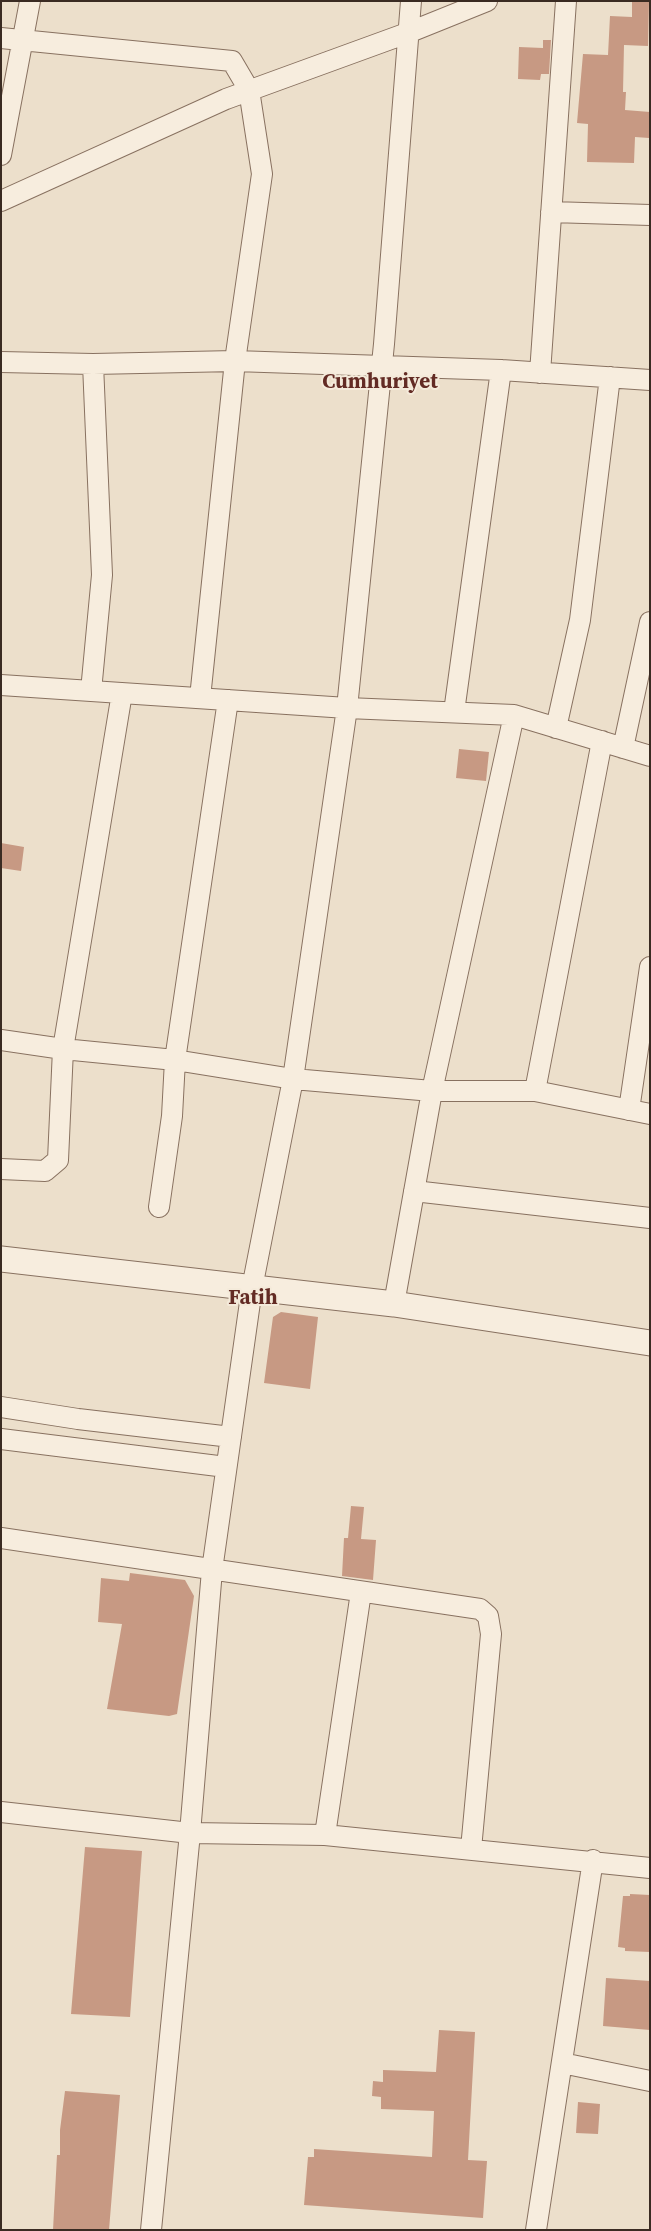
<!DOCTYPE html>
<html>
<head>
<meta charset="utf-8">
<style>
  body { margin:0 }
  #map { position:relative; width:651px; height:2231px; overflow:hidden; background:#ecdfcb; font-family:"Source Serif 4",serif }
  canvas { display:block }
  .frame { position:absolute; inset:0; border:2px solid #3a2b22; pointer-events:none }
</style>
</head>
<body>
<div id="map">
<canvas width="651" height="2231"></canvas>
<div class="frame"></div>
</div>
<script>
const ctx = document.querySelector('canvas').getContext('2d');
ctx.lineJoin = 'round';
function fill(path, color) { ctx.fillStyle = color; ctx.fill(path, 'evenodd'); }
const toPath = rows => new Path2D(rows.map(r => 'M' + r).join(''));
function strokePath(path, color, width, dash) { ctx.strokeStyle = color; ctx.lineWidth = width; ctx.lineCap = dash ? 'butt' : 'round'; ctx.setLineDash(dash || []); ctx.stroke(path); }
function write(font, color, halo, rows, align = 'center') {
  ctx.font = font + ' "Source Serif 4",serif'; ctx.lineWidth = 4; ctx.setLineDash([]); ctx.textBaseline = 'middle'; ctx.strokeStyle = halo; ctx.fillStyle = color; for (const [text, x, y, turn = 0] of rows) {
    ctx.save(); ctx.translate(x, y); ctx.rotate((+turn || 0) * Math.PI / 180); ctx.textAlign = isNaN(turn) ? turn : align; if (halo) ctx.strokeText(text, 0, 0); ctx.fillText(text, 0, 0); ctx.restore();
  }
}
fill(toPath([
  [632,2,649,2,648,46,624,45,623,92,626,92,625,110,650,112,649,138,635,137,634,163,587,162,588,124,577,123,583,54,608,55,610,16,632,17],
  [543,40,551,40,549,74,541,74,540,80,518,79,519,47,543,48],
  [459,749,489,752,486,781,456,778],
  [1,843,24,847,21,871,1,868],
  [281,1312,318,1317,310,1389,264,1383,273,1317],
  [351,1506,364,1507,361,1539,376,1540,373,1580,342,1576,344,1538,348,1538],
  [130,1573,185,1580,194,1596,177,1714,169,1716,107,1709,122,1624,98,1622,101,1578,129,1581],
  [85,1847,142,1851,130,2017,71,2014],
  [630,1894,650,1895,650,1952,625,1951,625,1948,618,1947,623,1896,630,1896],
  [606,1978,650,1981,650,2030,603,2026],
  [439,2030,475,2032,468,2160,487,2161,483,2218,304,2205,308,2157,314,2157,314,2149,432,2157,434,2111,381,2109,381,2097,372,2096,373,2081,383,2082,383,2070,436,2072],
  [65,2091,120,2095,109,2230,53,2230,57,2155,60,2155,60,2130],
  [578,2102,600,2104,598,2134,576,2133]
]), '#c79983');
const minor = toPath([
  [1,38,232,61,249,90,262,174,235,361,200,698],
  [1,155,30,1],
  [1,201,226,99,410,32,487,1],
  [551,212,650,215],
  [1,362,93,364,235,361,501,370,650,380],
  [540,373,566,1],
  [1,685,347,708,514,715,650,756],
  [91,691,102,575,93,364],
  [454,712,501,370],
  [556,728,580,620,610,377],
  [623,748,650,622],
  [1,1040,63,1049,175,1060,293,1079,432,1091,535,1091,650,1114],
  [535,1091,602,741],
  [629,1110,650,967],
  [1,1169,45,1171,58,1160,63,1049,122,693],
  [414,1191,650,1218],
  [159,1207,172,1116,175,1060,228,700],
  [394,1304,432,1091,514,715],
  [1,1407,78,1419,231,1437],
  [1,1439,226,1467],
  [1,1538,480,1609,488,1616,491,1634,471,1849],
  [1,1812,190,1833,325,1835,650,1868],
  [325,1835,361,1592],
  [562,2063,650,2081],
  [151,2230,190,1833,212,1570,252,1288,293,1079,347,708,384,344,411,1],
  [536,2230,593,1860]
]);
const tertiary = toPath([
  [1,1259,394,1304,650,1343]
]);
strokePath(minor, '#887160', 22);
strokePath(tertiary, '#887160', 27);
strokePath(minor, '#f7edde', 20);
strokePath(tertiary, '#f7edde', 25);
write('bold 21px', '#632b24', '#f4eada', [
  ["Cumhuriyet",380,383],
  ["Fatih",253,1299]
]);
</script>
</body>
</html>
